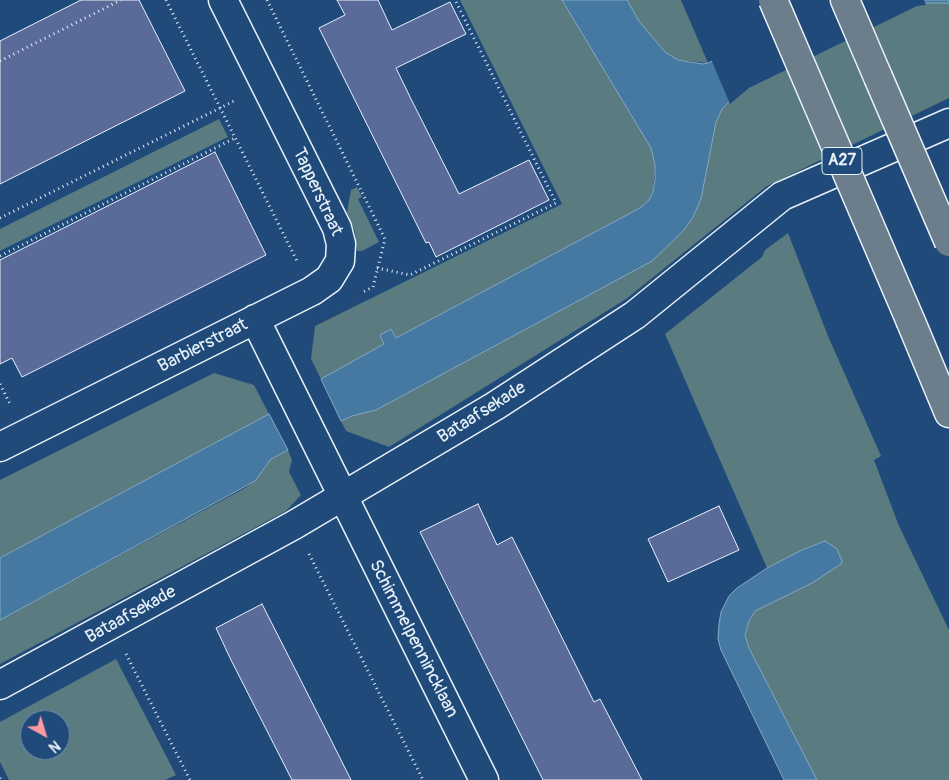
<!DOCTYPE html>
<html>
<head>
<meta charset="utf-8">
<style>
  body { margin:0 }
  #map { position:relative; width:949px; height:780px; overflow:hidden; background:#1f4a7a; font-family:Pangolin,sans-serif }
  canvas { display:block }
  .north { position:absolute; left:20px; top:710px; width:50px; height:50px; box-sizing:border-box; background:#1f4a7a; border:1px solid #6f8dac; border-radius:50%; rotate:141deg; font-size:14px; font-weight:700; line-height:20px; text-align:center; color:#e8f1f8 }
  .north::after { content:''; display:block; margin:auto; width:18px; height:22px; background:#ff9aa2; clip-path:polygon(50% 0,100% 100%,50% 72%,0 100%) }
</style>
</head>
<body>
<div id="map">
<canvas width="949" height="780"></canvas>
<div class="north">N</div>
</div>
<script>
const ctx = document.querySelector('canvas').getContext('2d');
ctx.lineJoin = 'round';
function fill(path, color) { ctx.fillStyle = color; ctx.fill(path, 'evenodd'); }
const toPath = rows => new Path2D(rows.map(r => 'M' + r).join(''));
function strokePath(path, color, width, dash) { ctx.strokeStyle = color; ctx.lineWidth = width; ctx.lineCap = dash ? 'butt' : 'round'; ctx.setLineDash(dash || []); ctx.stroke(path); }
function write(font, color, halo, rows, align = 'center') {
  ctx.font = font + ' Pangolin,sans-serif'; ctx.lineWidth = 4; ctx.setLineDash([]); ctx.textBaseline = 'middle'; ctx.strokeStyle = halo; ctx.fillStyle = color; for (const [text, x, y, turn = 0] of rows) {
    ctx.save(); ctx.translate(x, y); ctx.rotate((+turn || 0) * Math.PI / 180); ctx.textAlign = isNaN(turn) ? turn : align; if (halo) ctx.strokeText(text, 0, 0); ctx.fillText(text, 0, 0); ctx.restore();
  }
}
fill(toPath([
  [460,0,562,0,651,148,655,165,653,192,649,200,640,208,396,338,391,329,380,335,385,344,321,379,311,359,315,326,562,204],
  [627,0,681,0,708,63,678,60,665,52,639,21],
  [930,2,949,3,949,98,767,186,626,299,389,447,346,431,341,421,352,416,376,410,652,261,684,230,693,217,701,198,716,122,722,109,736,94,916,3],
  [219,119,228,137,0,251,0,229],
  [357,187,362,197,358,199,379,242,362,251,357,251,355,232,347,212,351,190],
  [788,233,828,336,881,456,874,460,899,526,949,630,949,780,817,780,749,648,745,635,749,621,755,611,812,583,841,564,813,545,767,568,665,334,762,257,765,250],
  [214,373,254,385,269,414,0,558,0,480],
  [288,450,292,460,289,472,301,495,286,511,0,664,0,620,245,488,255,481,271,459],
  [116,659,176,775,165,780,9,780,0,762,0,722],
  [30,720,60,720,60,750,30,750]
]), '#5a7b7f');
const water = toPath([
  [562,0,627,0,639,21,665,52,678,60,703,64,708,63,848,0,949,0,949,3,916,3,736,94,722,109,716,122,701,199,693,217,684,230,652,261,376,410,352,416,341,421,321,379,384,344,380,335,391,329,396,338,640,208,649,200,653,192,655,180,655,165,651,148,562,0],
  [269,414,288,450,271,459,255,481,0,620,0,558,269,414],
  [825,541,837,549,842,561,841,564,812,583,755,611,749,621,745,635,749,648,817,780,784,780,721,650,718,639,719,624,721,612,729,596,737,588,767,568,802,550,825,541]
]);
fill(water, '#4579a2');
strokePath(water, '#86a9c4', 1);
fill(toPath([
  [843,0,924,0,926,5,917,6,749,88,730,104,711,59]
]), '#1f4a7a');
const building = toPath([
  [81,0,139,0,185,91,0,184,0,41,81,0],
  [337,0,378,0,392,30,450,2,466,34,396,68,411,99,459,194,529,160,549,200,436,257,429,242,426,243,319,28,345,15,337,0],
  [215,152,266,255,22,377,12,358,0,364,0,260,215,152],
  [478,504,497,545,512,537,594,702,600,699,642,780,543,780,420,532,478,504],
  [719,506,739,550,668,582,648,539,719,506],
  [262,604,325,728,351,780,292,780,231,660,216,628,262,604]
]);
fill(building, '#5a6b9a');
strokePath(building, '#e8f1f8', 1);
const minor = toPath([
  [255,319,484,780],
  [0,447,312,291,329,279,340,261,341,244,337,228,223,0],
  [0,685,294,525,495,406,635,315,782,196,949,123]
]);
const highway = toPath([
  [845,0,878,77],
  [911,322,949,413]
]);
strokePath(minor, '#e8f1f8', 31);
strokePath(highway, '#e8f1f8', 31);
strokePath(toPath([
  [166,0,297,261],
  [267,0,385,239,373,287,361,293],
  [0,61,121,0],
  [0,218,236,100],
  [0,256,235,138],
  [377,268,410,275,556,203,455,0],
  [0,384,10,404],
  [309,554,423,780],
  [126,654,190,780],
  [0,778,1,780]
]), '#e8f1f8', 3, [1, 4]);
strokePath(minor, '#1f4a7a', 28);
strokePath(highway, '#6c7d8b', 28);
const highwayBridge = toPath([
  [773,0,911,322],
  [878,77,949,242]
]);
strokePath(highwayBridge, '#e8f1f8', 31, []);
strokePath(highwayBridge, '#6c7d8b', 28);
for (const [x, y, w] of [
  [842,161,40]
]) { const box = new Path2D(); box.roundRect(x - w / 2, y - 13.5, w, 27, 4); ctx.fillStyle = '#1f4a7a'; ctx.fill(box); strokePath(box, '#e8f1f8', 1); }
write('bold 16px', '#e8f1f8', null, [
  ["A27",842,161]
]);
write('18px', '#e8f1f8', '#1f4a7a', [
  ["Tapperstraat",317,192,65],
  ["Barbierstraat",203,346,-27],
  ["Bataafsekade",482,413,-32],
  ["Bataafsekade",131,615,-29],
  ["Schimmelpennincklaan",413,639,63]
]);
</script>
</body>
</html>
